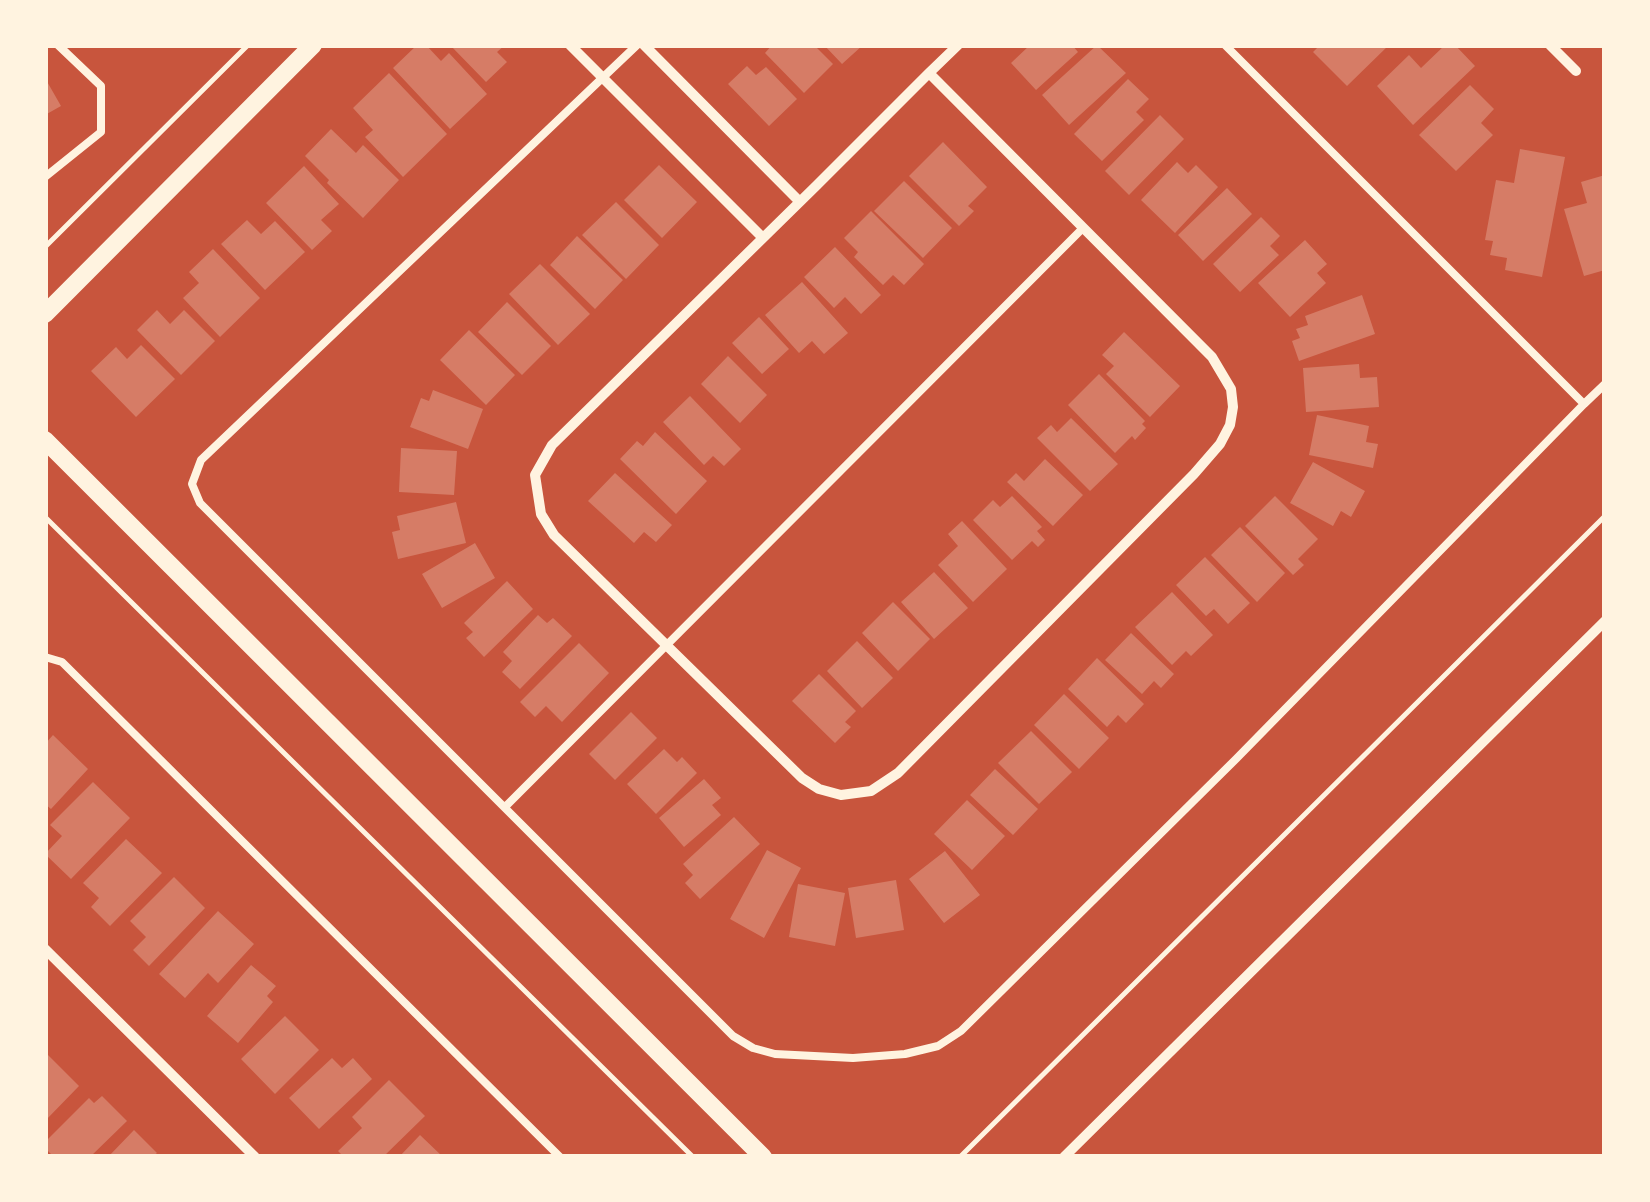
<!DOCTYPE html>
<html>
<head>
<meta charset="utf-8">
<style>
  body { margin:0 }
  #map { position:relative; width:1650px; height:1202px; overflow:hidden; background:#c8553d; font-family:Commissioner,sans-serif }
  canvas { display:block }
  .frame { position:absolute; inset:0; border:48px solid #fff3e0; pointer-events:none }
</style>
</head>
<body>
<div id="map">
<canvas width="1650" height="1202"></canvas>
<div class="frame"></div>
</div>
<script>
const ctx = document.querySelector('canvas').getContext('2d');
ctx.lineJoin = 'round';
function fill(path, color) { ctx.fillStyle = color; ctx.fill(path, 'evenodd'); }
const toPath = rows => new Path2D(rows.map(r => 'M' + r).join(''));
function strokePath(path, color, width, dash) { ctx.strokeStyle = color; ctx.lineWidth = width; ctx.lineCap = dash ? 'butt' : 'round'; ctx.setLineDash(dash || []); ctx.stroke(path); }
fill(toPath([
  [417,45,426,45,441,61,449,53,487,94,450,129,393,68],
  [450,45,505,45,497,52,507,62,486,82],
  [772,45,814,45,833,64,804,93,765,53],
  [824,45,863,45,842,64],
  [1030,45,1072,45,1078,52,1036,90,1011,63],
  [1097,45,1126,73,1069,125,1042,95],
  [1320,45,1389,45,1347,86,1313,52],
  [1445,45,1455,45,1475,66,1413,125,1377,86,1409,55,1421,68],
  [747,66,756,75,766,67,797,99,769,126,728,84],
  [389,73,447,134,403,177,365,137,373,130,353,108],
  [45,78,61,106,45,115],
  [1128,79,1149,99,1136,112,1144,120,1102,161,1074,134],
  [1470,85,1494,109,1481,123,1493,135,1456,171,1419,135],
  [1160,115,1184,139,1129,195,1105,171],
  [331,129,356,153,363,145,399,180,363,218,327,183,329,180,305,156],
  [943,142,987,187,968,206,974,211,959,226,909,176],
  [1520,149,1565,157,1542,277,1505,270,1507,258,1490,255,1493,241,1485,240,1496,180,1514,183],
  [1177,162,1188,173,1196,165,1218,187,1175,233,1141,200],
  [659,165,697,202,662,238,624,200],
  [304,166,339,204,321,220,332,231,312,250,266,203],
  [1605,175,1605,270,1584,276,1564,209,1587,203,1581,182],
  [904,181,952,228,923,258,874,211],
  [1227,188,1252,214,1203,261,1178,235],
  [616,202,659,245,626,279,582,235],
  [871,211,924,264,904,285,893,275,883,285,854,257,858,252,844,238],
  [1261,217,1280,236,1270,246,1279,255,1240,292,1213,264],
  [247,220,261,234,275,221,305,252,265,290,221,244],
  [577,236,623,280,595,309,550,265],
  [1305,240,1327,264,1317,273,1326,283,1290,317,1258,283],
  [835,247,881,295,861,314,845,297,834,308,804,277],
  [213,249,260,298,220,337,183,298,199,283,189,272],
  [540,264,590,314,558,345,509,294],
  [802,282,848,333,824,354,812,341,799,353,765,315],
  [1362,295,1375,334,1299,361,1292,341,1300,338,1296,329,1308,325,1305,316],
  [507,302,551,346,522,375,478,332],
  [157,310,170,324,184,310,215,341,181,375,137,330],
  [759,317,789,349,762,374,732,343],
  [469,330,515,375,486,405,440,360],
  [1124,332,1180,386,1150,417,1106,374,1114,366,1102,355],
  [141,345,175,379,136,417,91,371,116,347,127,359],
  [728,356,767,395,740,423,701,384],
  [1359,364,1360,378,1377,377,1379,407,1306,412,1303,368],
  [1099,374,1145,421,1142,424,1146,428,1135,440,1132,436,1115,453,1068,405],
  [433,390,483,409,468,449,410,427,421,398,429,401],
  [690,396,741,449,724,466,713,456,704,465,663,422],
  [1317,415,1369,426,1366,442,1378,444,1373,468,1309,455],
  [1071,418,1118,464,1090,491,1037,438,1051,425,1057,432],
  [655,432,707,481,676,514,620,459,637,441,643,446],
  [401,448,457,451,454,495,399,492],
  [1045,459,1083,495,1053,526,1007,482,1016,473,1024,481],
  [1313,462,1365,491,1351,517,1341,511,1333,526,1290,503],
  [615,473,672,525,656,542,644,532,634,543,588,501],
  [1012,496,1042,527,1037,531,1045,540,1038,547,1032,541,1012,560,973,520,993,500,1000,507],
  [1275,496,1318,539,1298,559,1304,565,1293,575,1245,526],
  [456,502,466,543,398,559,392,532,400,530,397,516],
  [962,521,1007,569,973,602,938,565,958,546,948,534],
  [1240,527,1285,573,1257,602,1211,555],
  [475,543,495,578,442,608,422,574],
  [1205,557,1250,603,1228,624,1214,609,1206,616,1176,585],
  [934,572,968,608,934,639,901,602],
  [507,581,533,609,484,657,466,638,473,632,464,623],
  [1172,592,1213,635,1191,656,1186,651,1172,665,1135,627],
  [893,602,930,639,898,671,862,633],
  [538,615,547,623,553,618,572,636,520,689,502,672,512,661,503,652],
  [1131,633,1174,674,1161,688,1154,681,1142,694,1105,660],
  [857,641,893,678,862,708,827,671],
  [579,643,609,673,562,722,546,706,535,717,520,702],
  [1097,658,1144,704,1126,723,1118,715,1107,727,1068,689],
  [819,674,856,711,845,722,851,727,835,743,792,701],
  [1064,694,1109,738,1079,769,1034,725],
  [631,712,657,738,615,780,589,754],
  [1031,731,1072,772,1039,804,998,763],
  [53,735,88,769,51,809,45,804,45,744],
  [664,749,677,762,682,757,697,773,656,814,627,784],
  [995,769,1038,809,1013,835,970,795],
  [704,779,721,798,712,805,721,815,684,847,659,818],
  [93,782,130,818,71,879,45,854,62,836,50,825],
  [967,800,1005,836,972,870,934,834],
  [734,817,760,844,700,899,685,883,693,875,683,864],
  [126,839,162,873,110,926,91,907,99,898,83,883],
  [767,850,801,868,764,938,730,919],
  [945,851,980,895,944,923,909,879],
  [174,877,205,908,149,966,133,950,146,937,130,921],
  [896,880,904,930,856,938,848,888],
  [798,884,845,893,835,946,789,937],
  [218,911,254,944,218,983,208,973,185,998,159,974],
  [251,965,276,986,267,996,273,1002,238,1043,207,1016],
  [285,1016,319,1050,275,1094,241,1059],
  [45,1052,79,1086,45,1121],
  [332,1058,342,1068,353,1058,372,1079,319,1129,289,1098],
  [389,1080,425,1116,383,1157,344,1157,338,1151,362,1128,352,1117],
  [102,1096,127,1121,90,1157,54,1157,45,1148,45,1142,89,1098,94,1103],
  [134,1130,157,1153,152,1157,108,1157],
  [420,1135,443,1157,399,1157]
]), '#d67c66');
strokePath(toPath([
  [45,247,248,45],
  [45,517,693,1157],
  [960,1157,1605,516]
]), '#fff3e0', 5);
strokePath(toPath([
  [637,45,201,460,192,484,200,503,733,1036,753,1048,775,1054,853,1058,905,1054,938,1046,961,1031,1236,759,1584,404],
  [1225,45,1584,404,1605,384],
  [45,177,101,132,101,86,58,45],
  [45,657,62,662,560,1157],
  [506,806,1083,228]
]), '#fff3e0', 8);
strokePath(toPath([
  [570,45,763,238],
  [644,45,799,201],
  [1550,45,1576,71],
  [929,73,1212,357,1231,389,1233,407,1230,425,1220,444,1194,474,898,773,871,791,841,795,819,789,802,778,554,535,541,514,535,475,552,445,817,185,929,73,958,45],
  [45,949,255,1157],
  [1064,1157,1605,621]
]), '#fff3e0', 10);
strokePath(toPath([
  [45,314,313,45],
  [45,440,763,1157]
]), '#fff3e0', 18);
</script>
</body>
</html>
